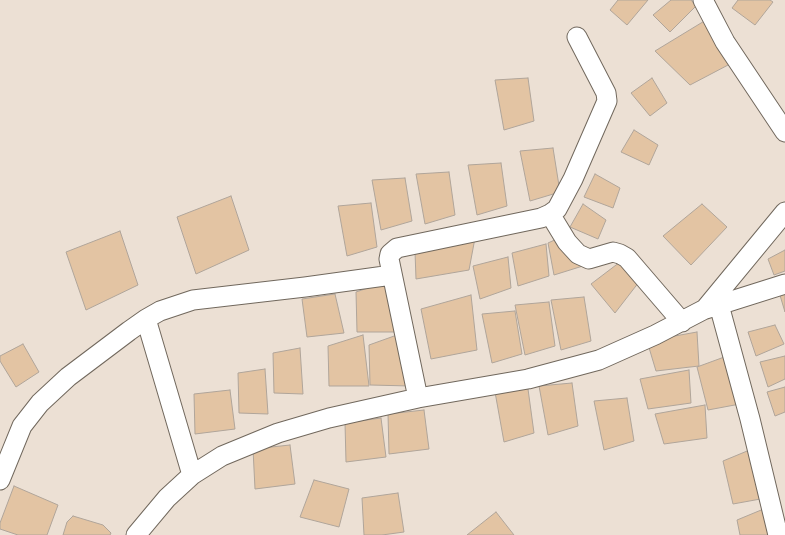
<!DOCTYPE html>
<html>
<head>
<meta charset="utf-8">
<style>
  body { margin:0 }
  canvas { display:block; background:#ece0d4 }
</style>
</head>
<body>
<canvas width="785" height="535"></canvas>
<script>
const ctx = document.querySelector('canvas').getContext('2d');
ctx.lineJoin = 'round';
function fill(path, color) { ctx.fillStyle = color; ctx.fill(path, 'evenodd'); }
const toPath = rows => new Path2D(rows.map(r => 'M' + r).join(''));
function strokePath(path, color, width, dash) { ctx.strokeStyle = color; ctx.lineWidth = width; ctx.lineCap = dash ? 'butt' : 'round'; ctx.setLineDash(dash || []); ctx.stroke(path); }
const building = toPath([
  [618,0,648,0,627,25,610,10,618,0],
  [671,0,691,0,696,6,670,32,653,15,671,0],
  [738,0,770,0,773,2,755,25,732,8,738,0],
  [706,20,730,64,690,85,655,51,706,20],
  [528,78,534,121,504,130,495,80,528,78],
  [652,78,667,103,650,116,631,93,652,78],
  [634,130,658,145,649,165,621,152,634,130],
  [553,148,560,192,530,201,520,151,553,148],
  [501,163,507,206,477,215,468,165,501,163],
  [449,172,455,215,425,224,416,174,449,172],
  [595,174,620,188,613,208,584,197,595,174],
  [405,178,412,221,381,230,372,180,405,178],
  [231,196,249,250,196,274,177,217,231,196],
  [371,203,377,247,347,256,338,206,371,203],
  [583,204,606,220,598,239,570,227,583,204],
  [702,204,727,227,691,265,663,236,702,204],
  [120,231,138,285,86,310,66,252,120,231],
  [475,238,469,270,416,279,415,252,475,238],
  [559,238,586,265,554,275,548,243,559,238],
  [546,244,549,276,518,286,512,253,546,244],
  [785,250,785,271,774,275,768,259,785,250],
  [508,257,511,288,480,299,473,266,508,257],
  [620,262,639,282,615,313,591,284,620,262],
  [391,280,397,332,357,332,356,292,391,280],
  [785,290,785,312,779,292,785,290],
  [335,294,344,333,307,337,302,299,335,294],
  [471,295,477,350,431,359,421,309,471,295],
  [584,297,591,341,561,350,551,300,584,297],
  [549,302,555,346,525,355,515,305,549,302],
  [515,311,522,354,492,363,482,314,515,311],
  [775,325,784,344,756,356,748,332,775,325],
  [697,332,699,366,656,371,647,341,697,332],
  [363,335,369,386,329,386,328,346,363,335],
  [397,335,410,386,370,385,369,345,397,335],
  [23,344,39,372,16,387,0,361,0,356,23,344],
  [300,348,303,394,274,393,273,353,300,348],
  [727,356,740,404,708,410,697,367,727,356],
  [785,356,785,379,768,387,760,362,785,356],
  [265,369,268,414,239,413,238,373,265,369],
  [689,370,691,403,648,409,640,379,689,370],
  [572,383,578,426,548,435,539,386,572,383],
  [785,387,785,412,775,416,767,392,785,387],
  [528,389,534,433,504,442,495,392,528,389],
  [230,390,235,429,195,434,194,394,230,390],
  [627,398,634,441,604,450,594,401,627,398],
  [705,405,707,438,664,444,655,414,705,405],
  [424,410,429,449,389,454,388,414,424,410],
  [381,418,386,457,346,462,345,423,381,418],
  [290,445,295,484,255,489,253,449,290,445],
  [752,449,766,498,733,504,723,461,752,449],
  [314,480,349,489,339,527,300,517,314,480],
  [14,486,58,505,47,535,18,535,0,529,0,523,14,486],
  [398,493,404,532,382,535,364,535,362,498,398,493],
  [766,508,774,535,740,535,737,520,766,508],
  [496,512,514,535,467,535,496,512],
  [73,516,103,525,111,533,110,535,63,535,67,522,73,516]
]);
fill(building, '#e3c4a3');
strokePath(building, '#b0a59a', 1);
const minor = toPath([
  [703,0,725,42,785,132],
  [550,214,567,242,578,254,589,259,613,252,620,254,627,258,682,322],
  [719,305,750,419,778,535],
  [706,309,785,284],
  [146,319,192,475],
  [418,398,389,259,390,254,397,248,541,218,550,214,557,209,573,179,607,101,606,93,577,37],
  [0,480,22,426,40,403,68,377,129,331,146,319,160,311,193,300,305,287,392,275],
  [136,535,167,498,192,475,222,456,278,433,329,418,418,398,528,379,599,360,655,335,705,309,785,212]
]);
strokePath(minor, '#71685d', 21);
strokePath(minor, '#fff', 19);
</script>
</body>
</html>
